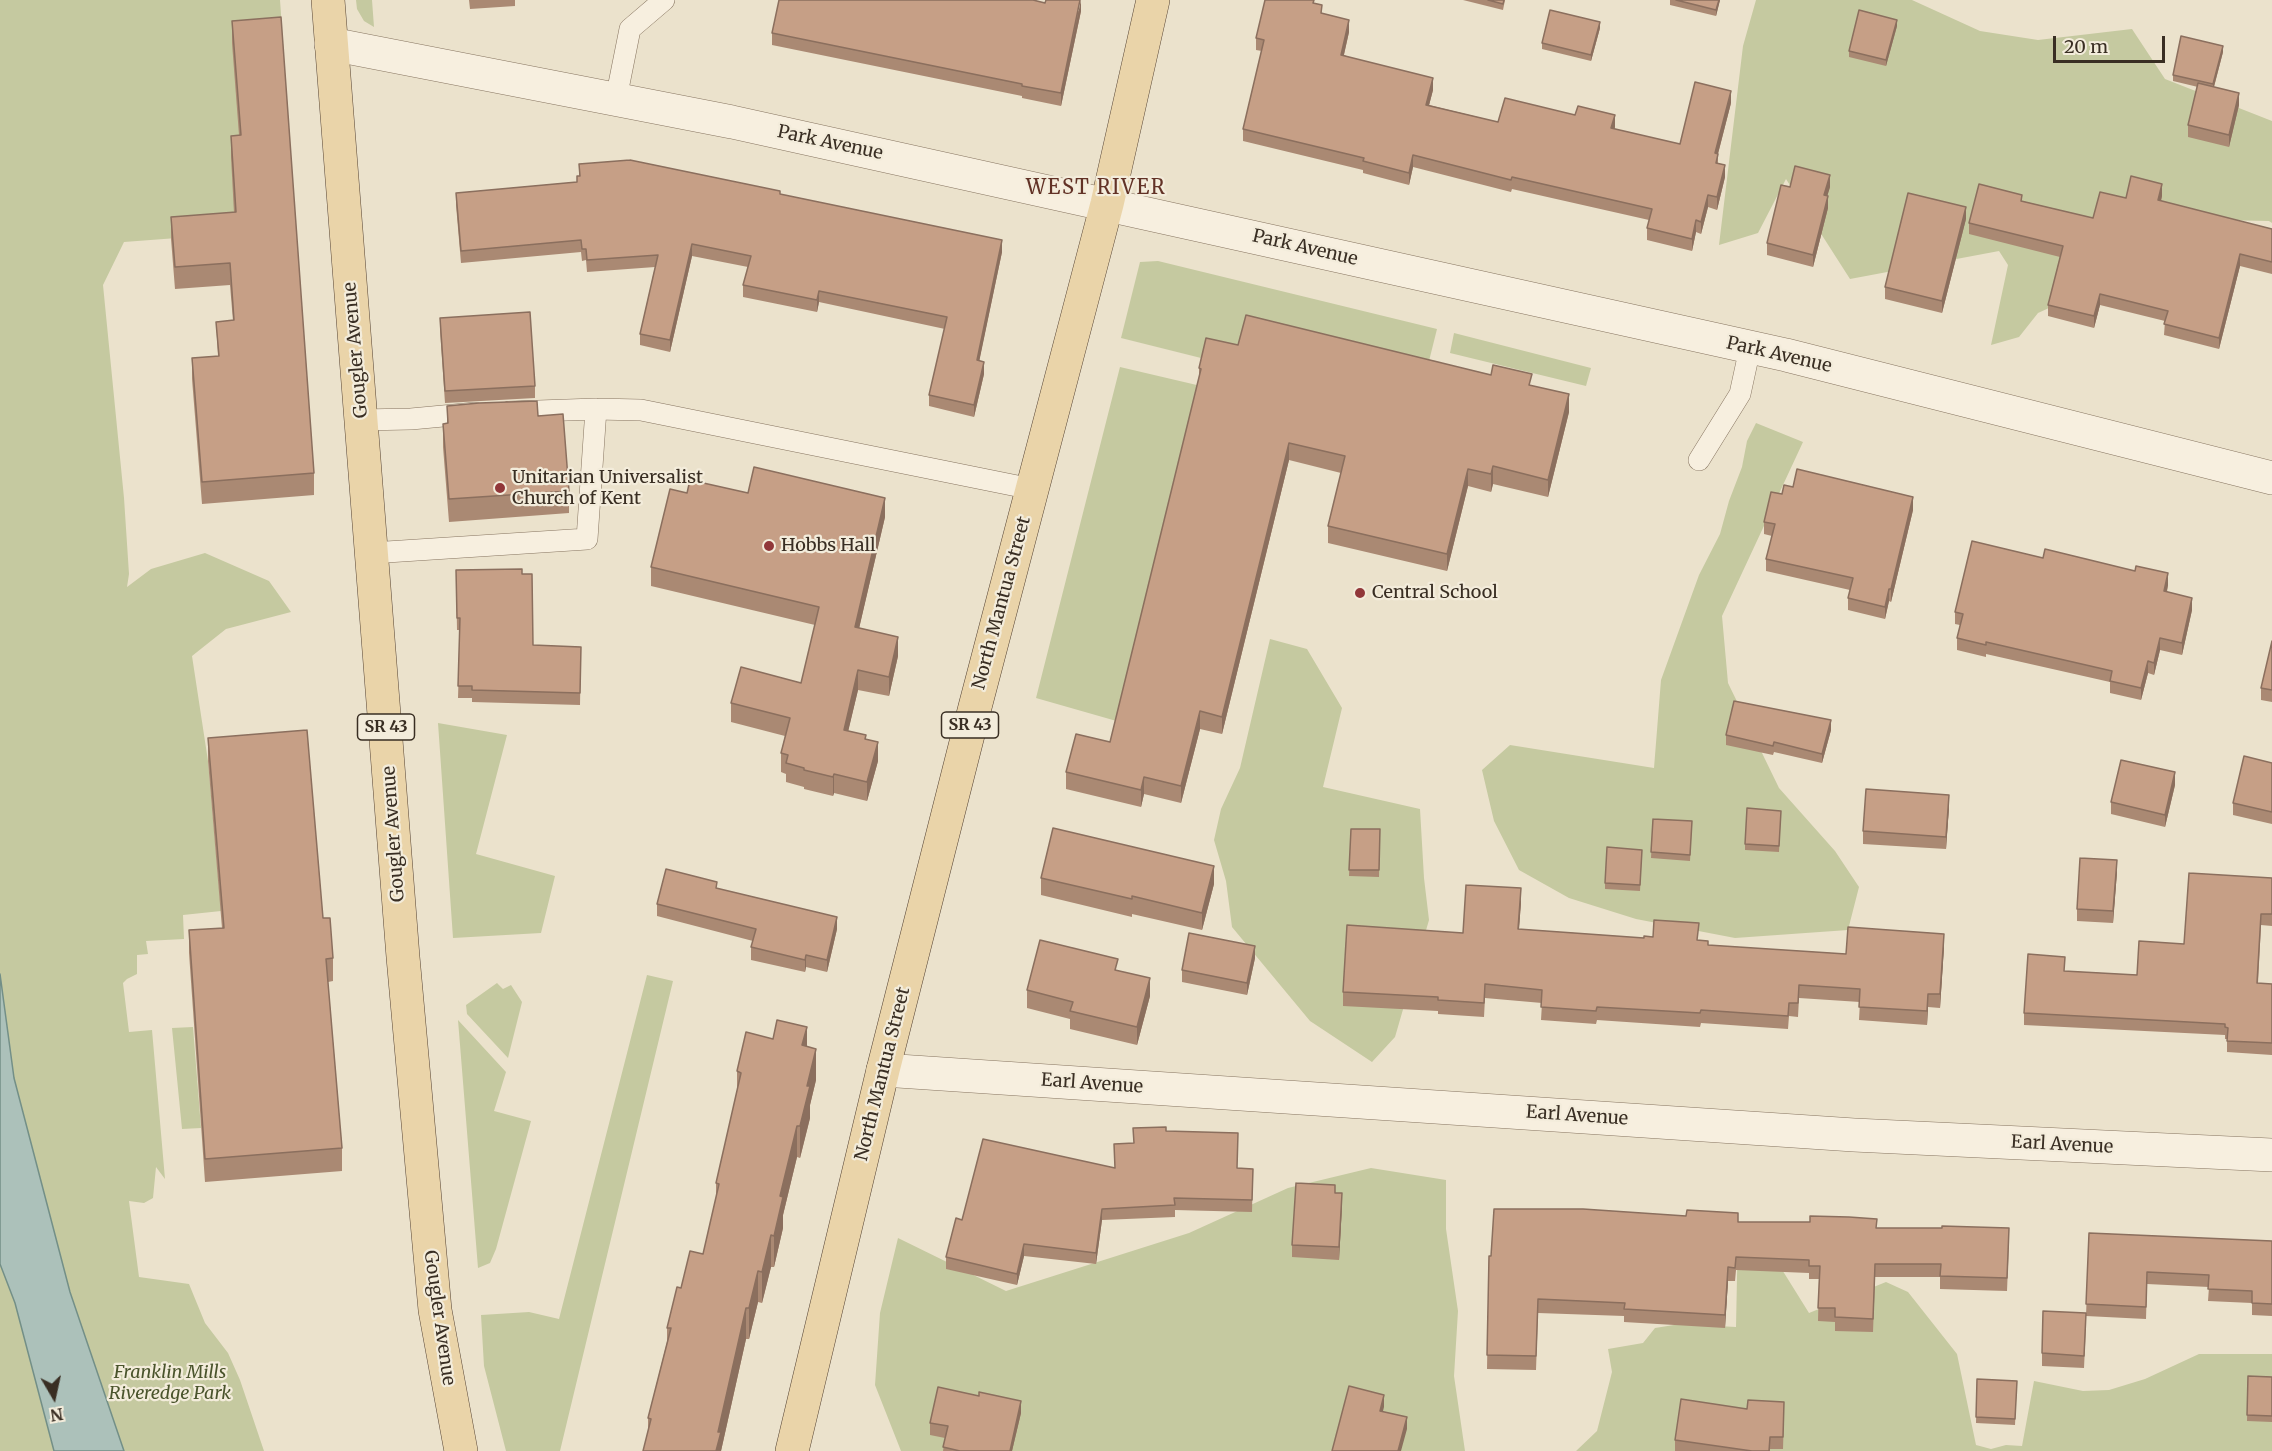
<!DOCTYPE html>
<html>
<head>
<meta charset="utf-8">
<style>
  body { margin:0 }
  #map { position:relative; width:2272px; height:1451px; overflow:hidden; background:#ebe2cc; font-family:Merriweather,serif }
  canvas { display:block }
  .north { position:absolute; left:24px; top:1367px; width:60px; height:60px; -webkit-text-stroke:4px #f3ecdb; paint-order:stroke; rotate:171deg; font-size:16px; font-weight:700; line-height:24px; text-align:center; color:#392e23 }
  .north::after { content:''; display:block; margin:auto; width:21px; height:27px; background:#392e23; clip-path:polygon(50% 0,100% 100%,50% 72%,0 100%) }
  .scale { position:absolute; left:2053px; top:36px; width:112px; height:27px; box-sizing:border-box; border:3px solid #392e23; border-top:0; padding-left:8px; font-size:18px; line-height:21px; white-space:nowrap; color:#392e23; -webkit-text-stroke:4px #f3ecdb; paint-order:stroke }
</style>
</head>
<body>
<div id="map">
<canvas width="2272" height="1451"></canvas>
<div class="north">N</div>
<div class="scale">20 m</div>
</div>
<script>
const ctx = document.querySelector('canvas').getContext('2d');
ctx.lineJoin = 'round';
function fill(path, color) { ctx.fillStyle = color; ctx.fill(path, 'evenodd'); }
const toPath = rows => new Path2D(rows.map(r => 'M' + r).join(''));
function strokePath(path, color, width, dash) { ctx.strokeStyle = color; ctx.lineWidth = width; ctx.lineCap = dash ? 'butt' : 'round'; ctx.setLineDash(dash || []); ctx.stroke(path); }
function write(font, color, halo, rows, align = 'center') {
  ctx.font = font + ' Merriweather,serif'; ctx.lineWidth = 4.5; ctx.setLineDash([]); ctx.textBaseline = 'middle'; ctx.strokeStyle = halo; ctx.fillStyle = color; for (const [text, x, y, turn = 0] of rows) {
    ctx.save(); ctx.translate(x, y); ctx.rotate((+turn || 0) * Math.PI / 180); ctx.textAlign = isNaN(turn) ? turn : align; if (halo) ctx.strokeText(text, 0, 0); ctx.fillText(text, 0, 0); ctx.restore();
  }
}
fill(toPath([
  [0,0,280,0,296,229,124,242,103,285,124,498,129,574,127,587,151,569,205,553,269,581,291,612,226,629,192,656,208,761,221,911,183,915,184,939,146,941,148,954,137,955,137,974,127,979,123,983,129,1032,152,1030,165,1179,156,1167,153,1198,144,1203,129,1201,139,1277,189,1284,205,1323,228,1353,240,1380,264,1451,124,1451,70,1292,14,1078,0,974],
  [356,0,372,0,374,27,364,21,357,9],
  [1756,0,1912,0,1980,31,2038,40,2132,29,2165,79,2272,121,2272,223,2269,221,2219,220,2145,264,2038,313,2019,337,1991,345,2008,265,1999,251,1850,279,1786,179,1758,233,1719,245,1743,46],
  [1158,261,1437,329,1429,361,1238,362,1205,359,1121,338,1140,262],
  [1454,333,1591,368,1586,386,1450,353],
  [1120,367,1201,386,1120,722,1036,698],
  [1756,423,1803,442,1722,616,1728,683,1779,788,1835,851,1859,887,1848,930,1735,938,1636,919,1569,898,1519,870,1494,821,1482,770,1510,745,1654,768,1661,680,1699,575,1720,534,1729,501,1742,467,1747,441],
  [1270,639,1307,649,1342,708,1323,787,1420,809,1424,878,1429,920,1395,1037,1372,1062,1310,1021,1232,927,1226,881,1214,840,1221,809,1240,768],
  [438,723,507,735,476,854,555,876,541,933,453,938],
  [647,975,673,981,560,1451,506,1451,484,1366,481,1315,529,1312,559,1319],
  [497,983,503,989,511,985,522,1002,508,1058,467,1014,466,1005],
  [458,1020,506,1072,494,1111,531,1121,496,1249,490,1263,478,1268],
  [193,1027,201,1128,182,1129,172,1028],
  [1371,1168,1446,1180,1446,1229,1458,1311,1454,1376,1465,1451,901,1451,875,1385,880,1313,898,1238,1006,1291,1189,1233,1288,1188],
  [1738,1227,1771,1252,1809,1313,1886,1282,1908,1292,1957,1354,1976,1445,1991,1449,2006,1445,2022,1446,2034,1381,2083,1391,2109,1390,2145,1379,2199,1354,2272,1354,2272,1451,1576,1451,1597,1431,1612,1372,1608,1349,1643,1343,1655,1328,1680,1324,1736,1327],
  [0,1264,15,1303,54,1451,0,1451]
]), '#c5c9a0');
const water = toPath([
  [0,974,14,1078,70,1292,124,1451,54,1451,15,1303,0,1264,0,974]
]);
fill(water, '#acc1ba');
strokePath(water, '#738f87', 1.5);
const lane = toPath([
  [616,99,630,29,664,0],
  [509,412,596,409,641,410,1032,489],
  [361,420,411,419,475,413],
  [1699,460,1740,394,1750,348],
  [371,553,587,539,596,409]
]);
const street = toPath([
  [331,44,732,122,1786,355,2272,478],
  [883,1070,1854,1135,2272,1155]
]);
const primary = toPath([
  [328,0,403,957,435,1310,461,1451],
  [792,1451,883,1070,975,707,1107,204,1153,0]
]);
strokePath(lane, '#877561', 22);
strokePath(street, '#877561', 34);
strokePath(primary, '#564435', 34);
strokePath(lane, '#f7efdf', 21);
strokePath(street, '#f7efdf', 33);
strokePath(primary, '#ead4a9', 33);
fill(toPath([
  [469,0,515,0,515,6,470,9],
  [1463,0,1505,0,1503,10],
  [1670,0,1720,0,1716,16,1670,5],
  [1316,4,1322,14,1349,32,1344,55,1433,90,1429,105,1498,122,1615,127,1614,129,1680,144,1731,103,1718,154,1718,163,1725,177,1717,210,1708,207,1701,234,1696,232,1692,251,1647,240,1647,228,1649,220,1512,189,1511,192,1413,167,1409,185,1363,173,1363,170,1243,141,1243,129,1262,51,1256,50,1256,38],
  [1081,11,1061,106,1022,98,1022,96,772,45,772,33],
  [232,21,314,473,314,495,202,504,192,379,192,358,218,356,216,322,233,321,230,285,175,289,171,239,171,217,234,213,231,157,231,136,239,135,232,43],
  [1897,26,1886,66,1849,57,1849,51],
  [1600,28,1591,61,1542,49,1542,43],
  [2223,52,2214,87,2239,105,2229,147,2188,137,2188,125,2198,87,2173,81,2173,75],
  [579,164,780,194,1002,252,979,361,984,374,974,417,929,406,929,395,945,329,819,302,817,312,743,297,743,285,748,267,692,256,670,352,640,345,640,334,655,267,587,272,586,260,582,261,581,252,461,263,456,205,456,193,577,182,579,176],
  [1790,187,1830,187,1827,196,1828,208,1813,267,1767,255,1767,243],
  [2162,196,2161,201,2272,229,2272,274,2240,266,2219,349,2164,335,2165,321,2100,305,2094,328,2048,316,2048,305,2060,257,1969,234,1969,223,2022,201,2093,218,2126,198],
  [1966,219,1942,313,1885,299,1885,287],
  [440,318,535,386,535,398,445,403,440,330],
  [1238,345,1532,386,1569,412,1548,497,1493,484,1491,492,1468,486,1447,571,1328,543,1328,526,1341,473,1289,460,1222,734,1200,729,1181,803,1144,794,1141,807,1066,789,1066,772,1110,742,1199,379,1199,368],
  [447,406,538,416,569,491,569,513,449,522,443,447,443,424,447,424],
  [687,493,748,493,885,517,859,628,898,656,889,696,858,690,848,731,866,739,878,761,867,801,834,793,833,796,804,789,804,787,786,782,786,774,781,772,781,753,785,736,731,722,731,703,801,683,815,625,651,586,651,567],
  [1782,494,1913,510,1891,602,1889,601,1885,619,1848,610,1848,598,1850,590,1766,571,1766,559,1772,536,1764,534,1764,522],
  [2043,558,2168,585,2167,592,2192,610,2182,655,2160,650,2154,675,2148,673,2141,700,2110,693,2110,682,1986,654,1986,657,1957,650,1957,638,1960,625,1955,624,1955,612],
  [456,570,522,574,533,645,581,647,580,705,472,702,472,698,458,698,460,630,457,630],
  [2272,641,2272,702,2261,700,2261,688],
  [1831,730,1822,763,1774,752,1773,755,1726,745,1726,735],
  [208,738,323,918,333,958,333,981,328,982,342,1148,342,1171,205,1182,189,953,189,930,222,928,208,761],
  [2272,763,2272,824,2233,815,2233,803],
  [2175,785,2165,827,2111,814,2111,802],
  [1949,807,1946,849,1863,844,1863,831],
  [1781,811,1779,852,1745,850,1745,844],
  [1653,819,1692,821,1690,861,1651,858],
  [1351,829,1380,829,1379,877,1349,876],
  [1642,850,1640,891,1605,889,1605,883],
  [2117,872,2113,923,2077,921,2077,909],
  [1041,878,1214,884,1202,930,1132,914,1132,917,1041,895],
  [2272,878,2272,926,2261,925,2258,983,2272,984,2272,1055,2227,1052,2227,1039,2225,1039,2225,1035,2024,1025,2024,1013,2065,971,2137,975,2184,944],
  [717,889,837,929,827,972,806,967,805,972,751,960,751,947,753,941,657,916,657,904],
  [1521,902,1519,929,1644,938,1698,940,1708,945,1846,954,1944,947,1940,1008,1928,1007,1927,1025,1859,1020,1860,1002,1799,998,1798,1017,1789,1016,1788,1029,1701,1023,1700,1027,1597,1020,1596,1024,1541,1020,1542,1003,1485,998,1484,1017,1438,1014,1438,1011,1343,1006,1343,992,1463,933],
  [1255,958,1247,995,1182,982,1182,970],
  [1118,971,1150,996,1137,1045,1070,1029,1070,1019,1027,1008,1027,990],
  [807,1046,816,1080,810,1105,810,1118,800,1158,797,1157,783,1215,783,1228,774,1267,771,1267,762,1303,758,1302,749,1339,746,1339,721,1451,648,1431,648,1418,667,1342,667,1328,681,1288,703,1254,716,1197,716,1183,737,1092,737,1071],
  [1133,1128,1166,1131,1237,1168,1253,1169,1252,1212,1175,1210,1175,1217,1102,1220,1096,1264,1024,1256,1017,1285,946,1269,946,1257,962,1220,1115,1168,1114,1144,1134,1143],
  [1335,1193,1342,1205,1339,1260,1292,1257,1292,1245],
  [1738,1222,1877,1228,2009,1242,2007,1291,1940,1289,1940,1277,1875,1277,1873,1332,1835,1331,1835,1322,1818,1321,1819,1279,1809,1279,1809,1273,1736,1270,1735,1281,1728,1281,1725,1328,1624,1322,1624,1316,1538,1313,1536,1370,1487,1369,1489,1256],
  [2089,1233,2272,1241,2272,1316,2252,1315,2252,1303,2208,1301,2209,1287,2147,1284,2146,1319,2086,1316],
  [2086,1325,2084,1368,2042,1366,2042,1353],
  [2248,1376,2272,1377,2272,1422,2247,1421],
  [1977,1379,2017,1381,2015,1425,1976,1423],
  [1021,1413,1012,1451,943,1451,945,1438,930,1435,930,1423],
  [1784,1414,1783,1449,1770,1449,1770,1451,1675,1451,1675,1440]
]), '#aa8973');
fill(toPath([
  [1081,0,1081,11,1061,106,1061,93],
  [1719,0,1720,0,1716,16,1716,10],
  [1349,20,1349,32,1341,67,1341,55],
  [1897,20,1897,26,1886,66,1886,60],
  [1600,22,1600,28,1591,61,1591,55],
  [2223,46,2223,52,2213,90,2213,84],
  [1433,78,1433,90,1426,117,1426,105],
  [1731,91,1731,103,1715,165,1715,153],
  [2239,93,2239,105,2229,147,2229,135],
  [1615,115,1615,127,1611,140,1611,128],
  [1413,155,1413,167,1409,185,1409,173],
  [1725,165,1725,177,1717,210,1717,197],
  [1830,175,1830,187,1824,207,1824,195],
  [2162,184,2162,196,2158,212,2158,200],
  [1708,195,1708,207,1701,234,1701,222],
  [1828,196,1828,208,1813,267,1813,255],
  [1966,207,1966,219,1942,313,1942,301],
  [1696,220,1696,232,1692,251,1692,239],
  [1002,240,1002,252,977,372,977,360],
  [692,244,692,256,670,352,670,340],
  [2240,254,2240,266,2219,349,2219,338],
  [819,291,819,302,817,312,817,300],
  [2100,294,2100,305,2094,328,2094,316],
  [984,362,984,374,974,417,974,405],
  [1569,394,1569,412,1548,497,1548,480],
  [1289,443,1289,460,1222,734,1222,717],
  [1493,466,1493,484,1491,492,1491,474],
  [1468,469,1468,486,1447,571,1447,554],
  [1913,497,1913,510,1891,602,1891,589],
  [885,498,885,517,855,646,855,627],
  [2168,573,2168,585,2164,603,2164,591],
  [1889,589,1889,601,1885,619,1885,607],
  [2192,598,2192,610,2182,655,2182,643],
  [898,637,898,656,889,696,889,677],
  [2160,638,2160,650,2154,675,2154,663],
  [2148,661,2148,673,2141,700,2141,688],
  [858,670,858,690,844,749,844,730],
  [1200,711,1200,729,1181,803,1181,786],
  [1831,720,1831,730,1822,763,1822,754],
  [878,742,878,761,867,801,867,782],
  [2175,772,2175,785,2165,827,2165,815],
  [834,774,834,793,833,796,833,777],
  [1144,777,1144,794,1141,807,1141,790],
  [1949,795,1949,807,1946,849,1946,837],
  [2117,860,2117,872,2113,923,2113,911],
  [1214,866,1214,884,1202,930,1202,913],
  [1521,888,1521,902,1518,942,1518,929],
  [837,917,837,929,827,972,827,960],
  [1944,934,1944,947,1940,1008,1940,994],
  [1255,946,1255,958,1247,995,1247,983],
  [806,955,806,967,805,972,805,960],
  [1150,978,1150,996,1137,1045,1137,1027],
  [1928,994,1928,1007,1927,1025,1927,1011],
  [807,1027,807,1058,802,1045],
  [816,1049,816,1080,810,1105,810,1118,800,1158,800,1126,807,1086],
  [797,1126,797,1157,783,1215,783,1228,774,1267,774,1236,780,1196],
  [1342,1193,1342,1205,1339,1260,1339,1247],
  [1102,1209,1102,1220,1096,1264,1096,1253],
  [771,1235,771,1267,762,1303,762,1272],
  [1024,1244,1024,1256,1017,1285,1017,1274],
  [1728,1267,1728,1281,1725,1328,1725,1315],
  [758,1271,758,1302,749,1339,749,1308],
  [746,1308,746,1339,721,1451,716,1451,718,1432],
  [1384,1395,1384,1407,1380,1423,1380,1411],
  [1021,1401,1021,1413,1012,1451,1010,1451],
  [1407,1417,1407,1429,1401,1451,1398,1451]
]), '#8b6f5e');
const building = toPath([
  [779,0,1033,0,1045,3,1046,0,1080,0,1061,93,1022,86,1022,84,772,33,779,0],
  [1265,0,1314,0,1313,3,1322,5,1321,13,1349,20,1341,55,1433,78,1426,105,1498,122,1505,98,1575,115,1578,106,1615,115,1611,128,1680,144,1695,82,1731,91,1715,153,1718,154,1716,163,1725,165,1717,197,1708,195,1701,222,1696,220,1692,239,1647,228,1652,209,1512,177,1511,180,1413,155,1409,173,1363,161,1364,158,1243,129,1264,40,1256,38,1265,0],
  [1488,0,1504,0,1503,4,1488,0],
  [1676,0,1719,0,1716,10,1676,0],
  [1550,10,1600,22,1591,55,1542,43,1550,10],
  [1859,10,1897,20,1886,60,1849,51,1859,10],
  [281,17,314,473,202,482,192,358,219,356,216,322,234,320,230,263,175,267,171,217,236,212,231,136,241,135,232,21,281,17],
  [2181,36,2223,46,2213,84,2173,75,2181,36],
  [2198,83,2239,93,2229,135,2188,125,2198,83],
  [630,160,780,191,780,194,1002,240,977,360,984,362,974,405,929,395,947,317,819,291,817,300,743,285,751,256,692,244,670,340,640,334,658,255,587,260,586,249,582,249,581,240,461,251,456,193,577,182,577,176,580,176,579,164,630,160],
  [1795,166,1830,175,1824,195,1828,196,1813,255,1767,243,1781,185,1790,187,1795,166],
  [2131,176,2162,184,2158,200,2272,229,2272,262,2240,254,2219,338,2164,324,2168,311,2100,294,2094,316,2048,305,2063,246,1969,223,1979,184,2022,195,2021,201,2093,218,2100,192,2126,198,2131,176],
  [1908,193,1966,207,1942,301,1885,287,1908,193],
  [530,312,535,386,445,391,440,318,530,312],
  [1246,315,1491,375,1493,365,1532,374,1529,385,1569,394,1548,480,1493,466,1491,474,1468,469,1447,554,1328,526,1345,456,1289,443,1222,717,1200,711,1181,786,1144,777,1141,790,1066,772,1076,734,1110,742,1201,369,1199,368,1206,338,1238,345,1246,315],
  [537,401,538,416,563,414,569,491,449,499,443,424,448,423,447,406,479,403,537,401],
  [754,467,885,498,855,627,898,637,889,677,858,670,844,730,866,735,865,739,878,742,867,782,834,774,833,777,804,770,804,768,786,763,788,755,781,753,790,718,731,703,741,667,801,683,819,607,651,567,670,489,687,493,690,480,748,493,754,467],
  [1797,469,1913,497,1891,589,1889,589,1885,607,1848,598,1853,578,1766,559,1775,524,1764,522,1771,492,1782,494,1784,485,1793,487,1797,469],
  [1972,541,2043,558,2045,549,2135,571,2136,566,2168,573,2164,591,2192,598,2182,643,2160,638,2154,663,2148,661,2141,688,2110,681,2112,671,1986,642,1986,645,1957,638,1963,614,1955,612,1972,541],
  [522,569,522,574,532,574,533,645,581,647,580,693,472,690,472,686,458,686,460,618,457,618,456,570,522,569],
  [2272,641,2272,690,2261,688,2272,641],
  [1734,701,1831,720,1822,754,1774,742,1773,746,1726,735,1734,701],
  [307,730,323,918,330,918,333,958,326,959,342,1148,205,1159,189,930,224,928,208,738,307,730],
  [2244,756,2272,763,2272,812,2233,803,2244,756],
  [2121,760,2175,772,2165,815,2111,802,2121,760],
  [1866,789,1949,795,1946,837,1863,831,1866,789],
  [1747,808,1781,811,1779,846,1745,844,1747,808],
  [1653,819,1692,821,1690,855,1651,852,1653,819],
  [1053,828,1214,866,1202,913,1132,896,1132,899,1041,878,1053,828],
  [1351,829,1380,829,1379,870,1349,870,1351,829],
  [1607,847,1642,850,1640,885,1605,883,1607,847],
  [2080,858,2117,860,2113,911,2077,909,2080,858],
  [666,869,717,882,716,888,837,917,827,960,806,955,805,960,751,947,756,929,657,904,666,869],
  [2189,873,2272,878,2272,914,2261,914,2257,983,2272,984,2272,1043,2227,1041,2228,1028,2225,1027,2225,1024,2024,1013,2028,954,2065,957,2064,971,2137,975,2139,941,2184,944,2189,873],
  [1466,885,1521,888,1518,929,1644,938,1644,936,1653,937,1654,920,1699,923,1697,940,1708,941,1708,945,1846,954,1848,927,1944,934,1940,994,1928,994,1927,1011,1859,1007,1860,989,1799,985,1798,1003,1789,1003,1788,1016,1701,1010,1700,1013,1597,1007,1596,1011,1541,1007,1542,990,1485,984,1484,1003,1438,1000,1438,997,1343,992,1347,925,1463,933,1466,885],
  [1189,933,1255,946,1247,983,1182,970,1189,933],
  [1040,940,1118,959,1115,970,1150,978,1137,1027,1070,1011,1073,1002,1027,990,1040,940],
  [777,1020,807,1027,802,1045,816,1049,807,1086,810,1086,800,1126,797,1126,780,1196,783,1197,774,1236,771,1235,762,1272,758,1271,749,1308,746,1308,718,1432,721,1432,716,1451,643,1451,651,1419,648,1418,671,1328,667,1328,677,1287,681,1288,690,1251,703,1254,719,1184,716,1183,741,1073,737,1071,746,1032,773,1039,777,1020],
  [1166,1127,1166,1131,1238,1133,1237,1168,1253,1169,1252,1200,1174,1198,1175,1205,1102,1209,1096,1253,1024,1244,1017,1274,946,1257,956,1218,962,1220,983,1139,1115,1168,1114,1144,1134,1143,1133,1128,1166,1127],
  [1296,1183,1335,1185,1335,1193,1342,1193,1339,1247,1292,1245,1296,1183],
  [1494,1209,1583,1209,1686,1216,1687,1210,1738,1213,1738,1222,1810,1222,1810,1216,1849,1217,1877,1219,1876,1228,1942,1228,1942,1226,2009,1228,2007,1278,1940,1276,1941,1264,1875,1264,1873,1319,1835,1317,1835,1308,1818,1308,1820,1266,1809,1266,1809,1260,1736,1257,1735,1268,1728,1267,1725,1315,1624,1309,1625,1303,1538,1299,1536,1356,1487,1355,1489,1256,1491,1256,1494,1209],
  [2089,1233,2272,1241,2272,1304,2252,1303,2252,1291,2208,1289,2209,1275,2147,1272,2146,1307,2086,1304,2089,1233],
  [2043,1311,2086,1313,2084,1356,2042,1353,2043,1311],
  [2248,1376,2272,1377,2272,1416,2247,1415,2248,1376],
  [1977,1379,2017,1381,2015,1419,1976,1417,1977,1379],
  [1349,1386,1384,1395,1380,1411,1407,1417,1398,1451,1332,1451,1349,1386],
  [938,1387,979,1396,979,1392,1021,1401,1010,1451,960,1451,943,1447,948,1426,930,1423,938,1387],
  [1681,1399,1747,1409,1748,1400,1784,1402,1783,1437,1770,1437,1769,1451,1752,1451,1675,1440,1681,1399]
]);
fill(building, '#c69f86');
strokePath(building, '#8b6f5e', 1.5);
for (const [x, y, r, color] of [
  [500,488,6,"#913739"],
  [769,546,6,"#913739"],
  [1360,593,6,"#913739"]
]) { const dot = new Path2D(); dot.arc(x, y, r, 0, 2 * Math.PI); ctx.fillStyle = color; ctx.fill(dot); strokePath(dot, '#f3ecdb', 2); }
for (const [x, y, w] of [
  [970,725,57],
  [386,727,57]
]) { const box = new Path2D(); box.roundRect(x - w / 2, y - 13, w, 26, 4.5); ctx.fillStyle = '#f3ecdb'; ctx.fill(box); strokePath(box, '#392e23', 1.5); }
write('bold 16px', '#392e23', null, [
  ["SR 43",970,725],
  ["SR 43",386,727]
]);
write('18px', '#392e23', '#f3ecdb', [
  ["Park Avenue",830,143,12],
  ["Park Avenue",1305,248,13],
  ["Gougler Avenue",356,350,-95],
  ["Park Avenue",1779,355,13],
  ["North Mantua Street",1002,603,-75],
  ["Gougler Avenue",394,834,-94],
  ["North Mantua Street",883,1074,-76],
  ["Earl Avenue",1092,1084,4],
  ["Earl Avenue",1577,1116,4],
  ["Earl Avenue",2062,1145,3],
  ["Gougler Avenue",439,1318,82]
]);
write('18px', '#392e23', '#f3ecdb', [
  ["Unitarian Universalist",512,478],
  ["Church of Kent",512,499],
  ["Hobbs Hall",781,546],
  ["Central School",1372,593]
], 'left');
write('italic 18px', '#4a542c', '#f3ecdb', [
  ["Franklin Mills",170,1373],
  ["Riveredge Park",170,1394]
]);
ctx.letterSpacing = '1.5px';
write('20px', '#623226', '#f3ecdb', [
  ["WEST RIVER",1096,188]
]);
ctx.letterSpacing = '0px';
</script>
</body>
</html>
